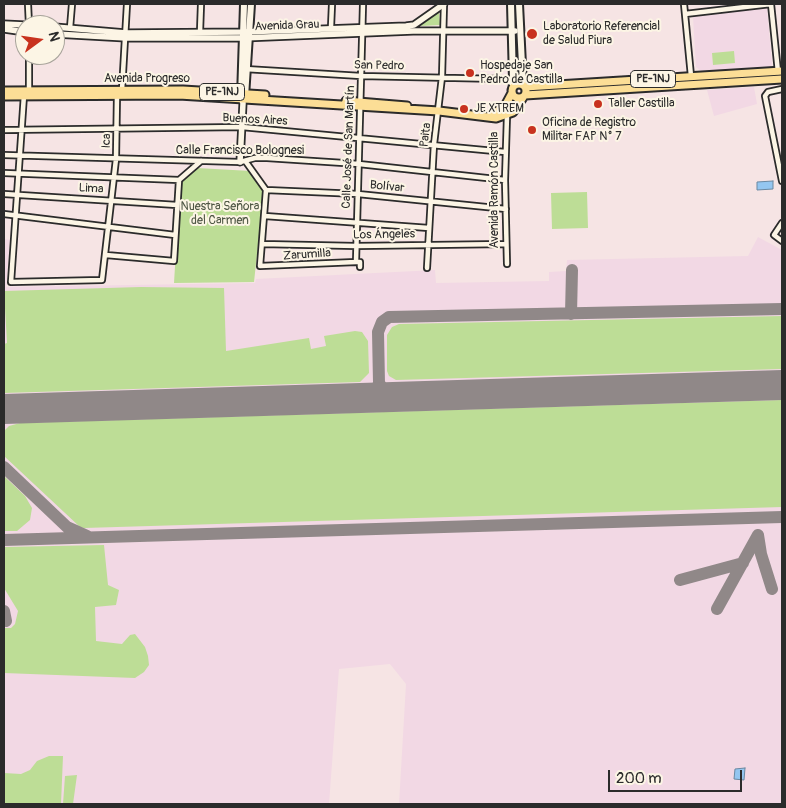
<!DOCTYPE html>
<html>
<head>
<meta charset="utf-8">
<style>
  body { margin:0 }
  #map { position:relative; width:786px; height:808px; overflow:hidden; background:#f6e4e4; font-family:Pangolin,sans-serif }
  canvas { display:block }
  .frame { position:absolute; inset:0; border:5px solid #2b2b2b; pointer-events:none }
  .north { position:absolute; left:15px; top:15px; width:50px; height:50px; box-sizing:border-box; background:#fcf5e5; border:1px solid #a8a49b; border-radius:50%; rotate:76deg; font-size:14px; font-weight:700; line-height:20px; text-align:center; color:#2b2b2b }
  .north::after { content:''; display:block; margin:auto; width:18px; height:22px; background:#c8321e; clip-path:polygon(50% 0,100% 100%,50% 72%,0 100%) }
  .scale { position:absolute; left:608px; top:770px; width:134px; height:22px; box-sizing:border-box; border:2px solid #2b2b2b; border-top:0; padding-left:6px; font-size:15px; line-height:18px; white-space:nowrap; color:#2b2b2b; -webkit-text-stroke:4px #fcf5e5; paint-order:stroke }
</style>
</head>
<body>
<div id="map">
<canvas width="786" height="808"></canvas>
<div class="frame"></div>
<div class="north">N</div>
<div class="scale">200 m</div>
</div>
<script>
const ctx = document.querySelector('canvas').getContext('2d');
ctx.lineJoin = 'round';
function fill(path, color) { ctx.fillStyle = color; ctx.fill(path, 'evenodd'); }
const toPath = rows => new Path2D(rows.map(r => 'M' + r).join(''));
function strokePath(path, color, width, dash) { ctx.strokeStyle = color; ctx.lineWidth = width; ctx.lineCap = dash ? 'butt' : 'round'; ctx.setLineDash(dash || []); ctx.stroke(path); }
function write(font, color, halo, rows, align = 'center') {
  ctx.font = font + ' Pangolin,sans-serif'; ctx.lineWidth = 4; ctx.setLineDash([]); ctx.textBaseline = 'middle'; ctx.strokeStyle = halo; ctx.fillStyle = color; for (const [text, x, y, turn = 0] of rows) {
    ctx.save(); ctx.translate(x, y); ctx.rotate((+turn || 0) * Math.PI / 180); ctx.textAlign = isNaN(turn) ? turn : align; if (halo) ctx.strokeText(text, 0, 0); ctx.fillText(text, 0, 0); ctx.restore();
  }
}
fill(toPath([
  [767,8,772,65,769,68,701,71,696,67,693,17],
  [754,87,757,104,714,116,707,90],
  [758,237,782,250,782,804,399,804,406,684,390,664,339,669,329,804,4,804,4,239,10,240,6,287,255,283,256,279,435,270,436,283,549,281,549,272,566,271,567,260,748,256]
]), '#f2d8e4');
fill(toPath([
  [439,10,440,25,421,26,420,23],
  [734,51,735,63,713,65,712,53],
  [197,168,251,171,264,189,254,282,174,283,180,183],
  [587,192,588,228,552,229,551,193],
  [141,287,224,288,226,351,309,338,311,349,326,346,324,336,355,331,362,332,368,341,369,373,360,382,4,393,4,344,7,343,4,291],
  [782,316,782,369,396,380,389,376,387,371,387,335,392,327,399,324],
  [782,400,782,507,84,528,80,527,4,456,4,431,9,426,20,423],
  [4,476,25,496,32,508,30,520,17,531,4,531],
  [104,545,108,585,119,590,116,605,95,607,96,641,122,644,130,635,135,634,145,647,148,656,149,665,144,672,135,678,4,673,4,628,11,628,15,624,18,611,4,588,4,547],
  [49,756,63,756,61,804,4,804,4,773,21,774,30,770,37,761],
  [77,775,73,804,63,804,65,776]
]), '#bddd96');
const water = toPath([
  [773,181,773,189,757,190,757,182,773,181],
  [745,768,744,780,734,779,735,769,745,768]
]);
fill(water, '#94c6f0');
strokePath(water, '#6a88a1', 1);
strokePath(toPath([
  [571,314,572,270],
  [388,397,379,383,378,332,382,322,389,317,782,309],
  [366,398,376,391,379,383],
  [4,467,67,527,87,536],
  [758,535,761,554,772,589],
  [4,540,782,517],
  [680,580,743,563],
  [717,609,758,535],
  [4,611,6,621]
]), '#908888', 12);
strokePath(toPath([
  [4,409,782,385]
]), '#908888', 30);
const minor = toPath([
  [28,4,29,25],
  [684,4,691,76],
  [771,4,778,72],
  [685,14,771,4],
  [331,27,332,4],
  [70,28,72,4],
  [200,32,201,4],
  [245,69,361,76,501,79,509,81,514,86],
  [782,89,768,92,765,96,782,181],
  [29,91,29,55],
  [24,95,11,282,102,280,116,159,117,95,122,90,127,4],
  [4,130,242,127,505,152],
  [4,155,240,162,255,158,267,158,359,164,505,180],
  [246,162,266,190,260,266,356,262],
  [4,173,179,180],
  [266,190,358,194,506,209],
  [4,194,177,205],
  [4,214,175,235],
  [265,216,429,228],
  [782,223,774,235,782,241],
  [262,244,356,246,506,244],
  [106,255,174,261,179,180,201,161],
  [356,262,363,4],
  [356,262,360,262,360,267],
  [507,264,505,180,507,116],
  [427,268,434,144,442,77,444,4]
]);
const tertiary = toPath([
  [4,24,25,25],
  [55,27,126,33,243,32,406,26,414,25,444,4],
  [4,29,25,32],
  [55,34,126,38,243,38,413,31,515,31],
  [240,162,243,103,241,98]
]);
const secondary = toPath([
  [511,4,513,80,515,85],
  [519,4,523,85],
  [241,97,244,4],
  [245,97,251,4]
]);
const primary = toPath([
  '512 91a7 7 0 1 1 14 0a7 7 0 1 1-14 0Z',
  [525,87,782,71],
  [4,91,183,90,265,95],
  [525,95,782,79],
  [4,96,179,95,439,111,496,118,513,112,524,96],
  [346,101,407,106],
  [489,117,505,106,512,93]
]);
strokePath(minor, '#2b2b2b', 8);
strokePath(tertiary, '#2b2b2b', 9);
strokePath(secondary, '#2b2b2b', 10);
strokePath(primary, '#2b2b2b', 11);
strokePath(minor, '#fcf5e5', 4.5);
strokePath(tertiary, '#fcf5e5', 5.5);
strokePath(secondary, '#fcf5e5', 6);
strokePath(primary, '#fcde96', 7);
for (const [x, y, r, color] of [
  [532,34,6,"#c8321e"],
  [470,73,5,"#c8321e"],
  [598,104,5,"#c8321e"],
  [464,109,5,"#c8321e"],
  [532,130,5,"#c8321e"]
]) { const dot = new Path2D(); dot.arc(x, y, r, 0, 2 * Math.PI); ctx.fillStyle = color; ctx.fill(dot); strokePath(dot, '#fcf5e5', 2); }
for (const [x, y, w] of [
  [653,79,45],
  [222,92,45]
]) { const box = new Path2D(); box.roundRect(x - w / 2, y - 8.5, w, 17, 4); ctx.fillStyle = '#fcf5e5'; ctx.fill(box); strokePath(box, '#2b2b2b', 1); }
write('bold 11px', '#2b2b2b', null, [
  ["PE-1NJ",653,79],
  ["PE-1NJ",222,92]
]);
write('12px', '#2b2b2b', '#fcf5e5', [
  ["Avenida Grau",287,26,-2],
  ["San Pedro",379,66,1],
  ["Avenida Progreso",147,79],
  ["Buenos Aires",255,120,3],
  ["Paita",426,135,-83],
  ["Ica",107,141,-88],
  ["Calle José de San Martín",349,147,-88],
  ["Calle Francisco Bolognesi",240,151],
  ["Bolívar",387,187,6],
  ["Lima",91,189,3],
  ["Avenida Ramón Castilla",495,190,-90],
  ["Los Ángeles",384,235,-1],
  ["Zarumilla",307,255,-4]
]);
write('12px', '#2b2b2b', '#fcf5e5', [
  ["Laboratorio Referencial",543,27],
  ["de Salud Piura",543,41],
  ["Hospedaje San",480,66],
  ["Pedro de Castilla",480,80],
  ["Taller Castilla",608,104],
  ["JE XTREM",474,109],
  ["Oficina de Registro",542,123],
  ["Militar FAP N° 7",542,137]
], 'left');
write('12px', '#505846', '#fcf5e5', [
  ["Nuestra Señora",220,207],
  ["del Carmen",220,221]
]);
</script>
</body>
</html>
